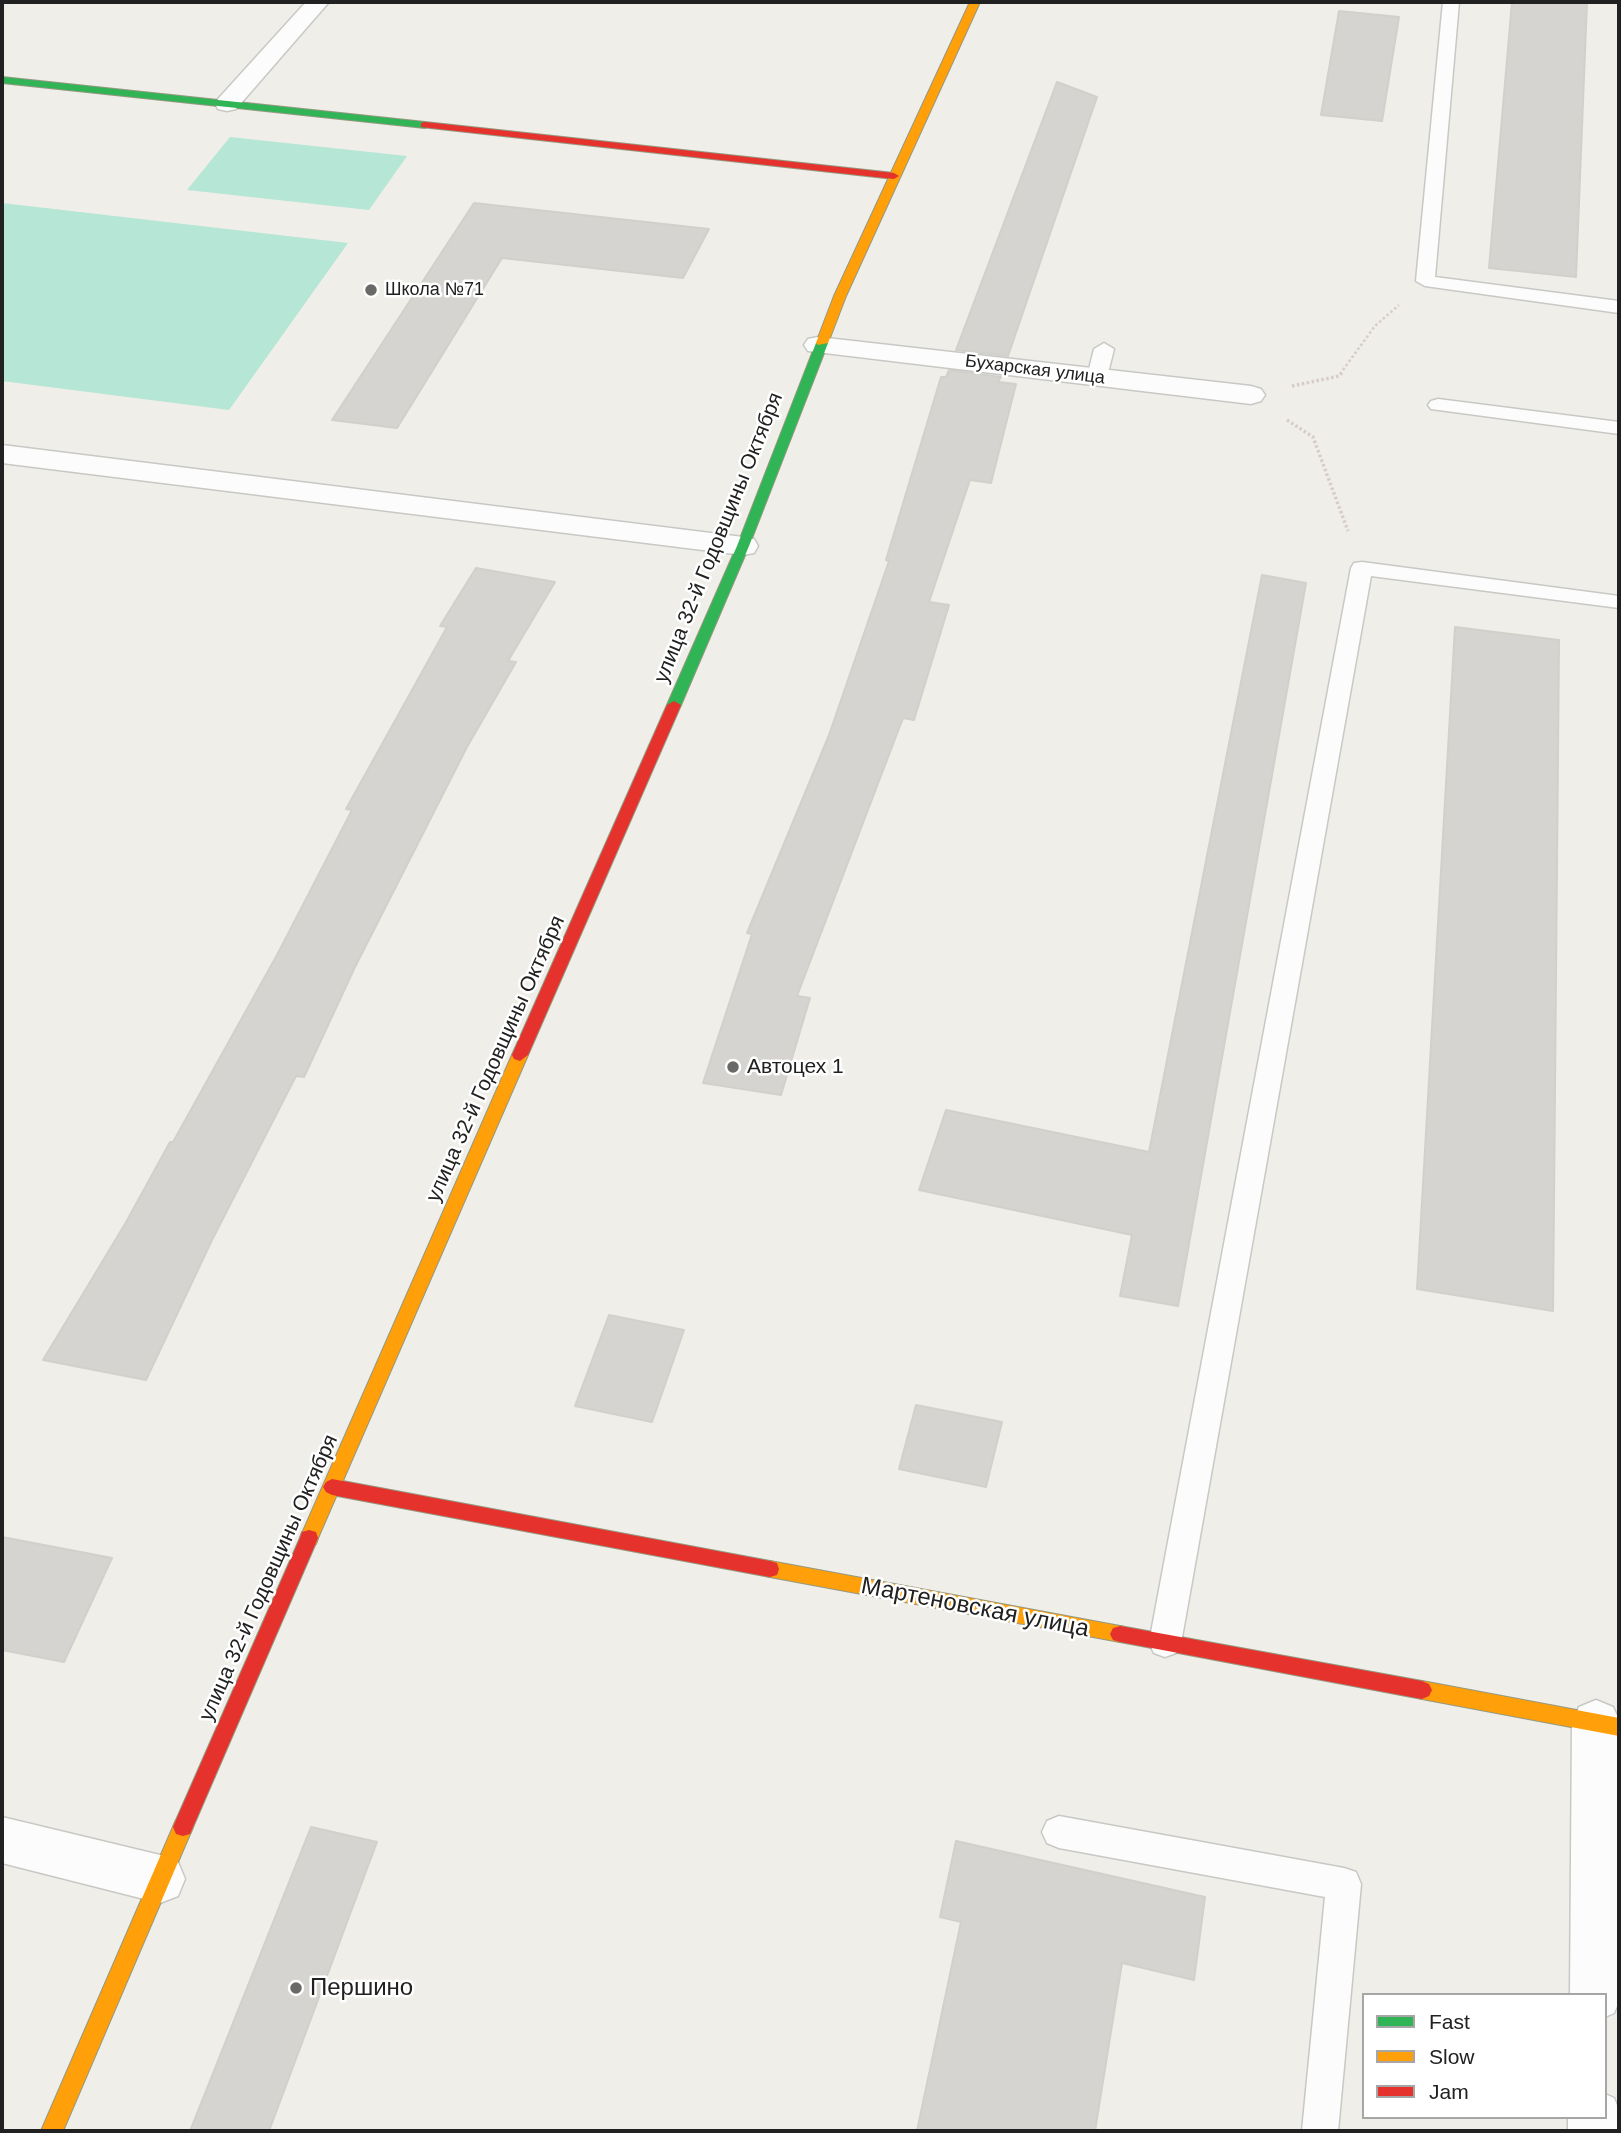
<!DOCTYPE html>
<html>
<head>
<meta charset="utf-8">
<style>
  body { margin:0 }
  #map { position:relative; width:1621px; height:2133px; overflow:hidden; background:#efeee9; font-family:Arial,sans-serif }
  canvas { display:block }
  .frame { position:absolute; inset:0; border:4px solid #212121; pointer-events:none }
  .legend { position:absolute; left:1362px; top:1993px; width:245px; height:126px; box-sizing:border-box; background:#fff; border:2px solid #a6a6a6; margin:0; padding:9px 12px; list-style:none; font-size:21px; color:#212121 }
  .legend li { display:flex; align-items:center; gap:14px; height:35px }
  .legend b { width:35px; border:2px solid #a6a6a6 }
</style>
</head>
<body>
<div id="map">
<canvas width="1621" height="2133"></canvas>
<div class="frame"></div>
<ul class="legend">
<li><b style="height:9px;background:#30b455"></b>Fast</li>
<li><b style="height:9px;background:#ff9f0a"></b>Slow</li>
<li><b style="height:9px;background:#e5322d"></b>Jam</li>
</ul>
</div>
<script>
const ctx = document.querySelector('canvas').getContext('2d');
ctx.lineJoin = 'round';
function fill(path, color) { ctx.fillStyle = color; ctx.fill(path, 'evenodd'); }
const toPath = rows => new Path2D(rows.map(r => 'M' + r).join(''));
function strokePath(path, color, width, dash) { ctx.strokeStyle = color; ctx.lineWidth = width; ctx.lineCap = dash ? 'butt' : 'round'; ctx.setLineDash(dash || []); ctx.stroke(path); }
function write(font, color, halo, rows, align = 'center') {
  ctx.font = font + ' Arial,sans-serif'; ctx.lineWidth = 5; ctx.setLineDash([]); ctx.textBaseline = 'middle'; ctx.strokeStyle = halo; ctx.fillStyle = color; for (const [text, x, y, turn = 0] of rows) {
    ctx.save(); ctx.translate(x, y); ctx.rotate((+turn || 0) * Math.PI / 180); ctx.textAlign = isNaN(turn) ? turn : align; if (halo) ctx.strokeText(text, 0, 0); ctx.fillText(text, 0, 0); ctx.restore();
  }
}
fill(toPath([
  [230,137,407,156,369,210,187,190],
  [2,203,348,243,229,410,2,381]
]), '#b6e6d5');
const building = toPath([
  [1512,2,1587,2,1576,277,1489,268,1512,2],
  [1339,11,1399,17,1382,121,1321,115,1339,11],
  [1057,82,1097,97,1008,356,956,350,1057,82],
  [474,203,709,229,683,278,502,258,397,428,332,420,474,203],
  [949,370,1001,377,998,382,1016,384,991,483,970,480,929,602,949,605,914,720,903,718,797,996,810,998,781,1095,703,1083,752,934,747,933,829,735,889,561,886,560,941,377,946,377,949,370],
  [476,568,555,582,508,661,516,662,467,747,355,967,304,1077,296,1076,212,1240,146,1380,43,1360,125,1224,170,1142,173,1142,277,955,352,810,346,809,447,627,440,626,476,568],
  [1262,575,1306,583,1178,1306,1120,1296,1132,1235,919,1190,946,1110,1149,1152,1262,575],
  [1455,627,1559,640,1553,1311,1417,1289,1455,627],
  [609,1315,684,1330,652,1422,575,1406,609,1315],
  [916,1405,1002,1422,986,1487,899,1469,916,1405],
  [2,1537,112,1558,64,1662,2,1650,2,1537],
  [311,1827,377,1842,269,2131,190,2131,311,1827],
  [956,1841,1205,1897,1194,1980,1122,1963,1095,2131,917,2131,961,1922,940,1917,956,1841]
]);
fill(building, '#d6d4d0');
strokePath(building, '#d2d0cb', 2);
const lane = toPath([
  [1443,2,1459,2,1435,277,1619,301,1619,313,1425,286,1416,281,1443,2],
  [1104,343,1114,349,1107,377,1097,383,1090,381,1087,377,1094,349,1104,343],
  [1438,399,1619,422,1619,434,1431,409,1428,405,1431,401,1438,399],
  [1362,562,1619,596,1619,608,1371,576,1181,1643,1176,1653,1165,1657,1154,1653,1149,1643,1351,568,1354,563,1362,562],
  [1059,1816,1344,1868,1356,1872,1361,1884,1338,2131,1302,2131,1325,1897,1059,1848,1047,1843,1042,1832,1047,1821,1059,1816]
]);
const street = toPath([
  [306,2,329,2,236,109,227,111,218,109,215,104,218,99,306,2],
  [818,337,1251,386,1261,389,1265,395,1261,401,1251,404,808,351,804,345,808,339,818,337],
  [2,445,743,537,754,539,758,546,754,553,743,555,2,463,2,445],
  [1596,1700,1613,1707,1619,1720,1619,2002,1614,2013,1605,2017,1605,1995,1570,1995,1572,1722,1579,1707,1596,1700],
  [2,1817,160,1855,178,1862,185,1879,178,1896,160,1903,2,1863,2,1817],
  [1605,2094,1614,2098,1619,2110,1619,2131,1568,2131,1568,2117,1605,2117,1605,2094]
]);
const fast = toPath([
  [2,77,425,122,430,125,425,128,2,83,2,77],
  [822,340,828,343,749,546,681,705,679,708,669,708,667,705,737,546,816,343,822,340]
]);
const slow = toPath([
  [970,2,980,2,846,296,828,343,818,345,816,343,834,296,970,2],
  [520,1049,528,1055,318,1538,316,1544,309,1546,302,1544,300,1538,512,1055,520,1049],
  [770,1561,1120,1626,1127,1628,1130,1634,1127,1640,1120,1642,770,1577,763,1575,761,1569,763,1563,770,1561],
  [1422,1681,1619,1718,1619,1736,1422,1699,1415,1696,1412,1690,1415,1684,1422,1681],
  [183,1818,190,1820,193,1827,63,2131,41,2131,176,1820,183,1818]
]);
const jam = toPath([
  [425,122,894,173,899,176,894,179,421,127,421,123,425,122],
  [674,701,681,705,528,1055,520,1061,514,1059,512,1055,667,705,674,701],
  [332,1479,770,1561,777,1563,779,1569,777,1575,770,1577,332,1495,326,1492,323,1487,326,1482,332,1479],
  [309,1530,316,1532,318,1538,193,1827,190,1834,183,1836,176,1834,173,1827,300,1538,302,1532,309,1530],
  [1120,1626,1422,1681,1429,1684,1432,1690,1429,1696,1422,1699,1120,1642,1113,1640,1110,1634,1113,1628,1120,1626]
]);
strokePath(lane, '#c8c8c5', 3);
strokePath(street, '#c8c8c5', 3);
strokePath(fast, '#959980', 2);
strokePath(slow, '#959980', 2);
strokePath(jam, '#959980', 2);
strokePath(toPath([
  [1340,374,1375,326,1399,305]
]), '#d8ccc8', 2.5, [2.5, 2.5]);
strokePath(toPath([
  [1292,386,1339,376,1342,373],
  [1287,420,1313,437,1348,531]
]), '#d8ccc8', 3.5, [2.5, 2.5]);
fill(lane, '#fdfcfc');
fill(street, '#fdfcfc');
fill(fast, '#30b455');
fill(slow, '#ff9f0a');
fill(jam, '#e5322d');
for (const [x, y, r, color] of [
  [371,290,7,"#696967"],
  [733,1067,7,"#696967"],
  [296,1988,7,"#696967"]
]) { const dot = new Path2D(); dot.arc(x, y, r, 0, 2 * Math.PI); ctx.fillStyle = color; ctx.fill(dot); strokePath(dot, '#fff', 2.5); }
write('18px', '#212121', '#fff', [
  ["Школа №71",385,290]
], 'left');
write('18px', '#212121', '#fff', [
  ["Бухарская улица",1035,370,7]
]);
write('21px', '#212121', '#fff', [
  ["улица 32-й Годовщины Октября",719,538,-68],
  ["улица 32-й Годовщины Октября",496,1059,-66],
  ["улица 32-й Годовщины Октября",269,1578,-66]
]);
write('21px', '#212121', '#fff', [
  ["Автоцех 1",747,1067]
], 'left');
write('24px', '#212121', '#fff', [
  ["Мартеновская улица",975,1608,11]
]);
write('24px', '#212121', '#fff', [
  ["Першино",310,1988]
], 'left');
</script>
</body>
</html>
